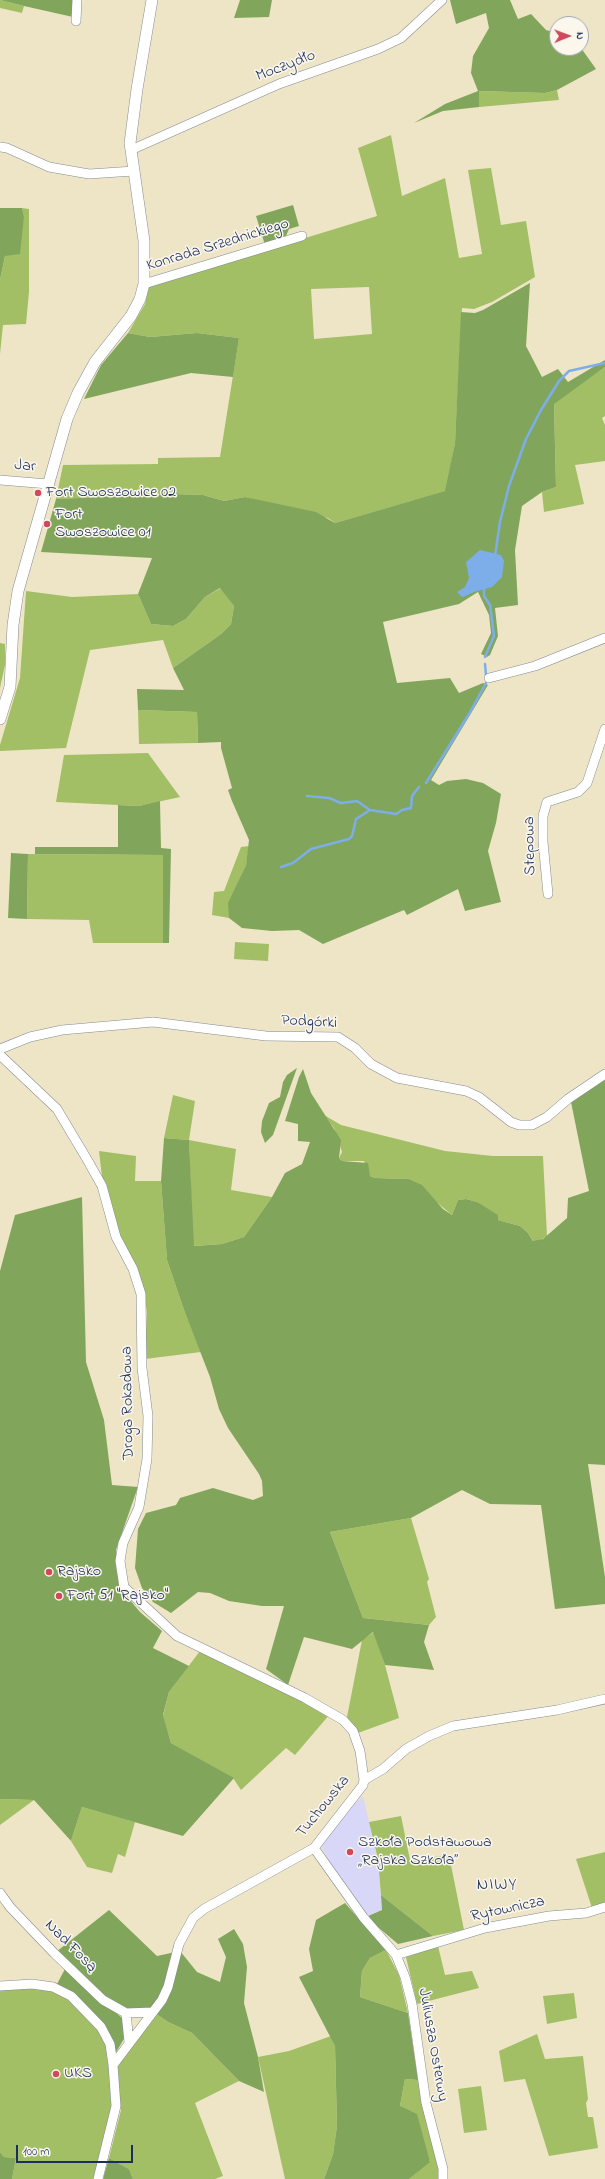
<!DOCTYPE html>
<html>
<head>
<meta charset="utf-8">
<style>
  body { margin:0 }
  #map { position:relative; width:605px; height:2179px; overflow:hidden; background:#eee5c7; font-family:"Indie Flower",sans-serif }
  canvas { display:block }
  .north { position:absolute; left:549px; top:16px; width:40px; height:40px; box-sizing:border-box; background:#fbf7ec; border:1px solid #a1a7b3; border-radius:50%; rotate:89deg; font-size:11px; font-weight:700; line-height:16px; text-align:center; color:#1b2f5e }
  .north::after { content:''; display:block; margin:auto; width:14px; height:18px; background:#d1495b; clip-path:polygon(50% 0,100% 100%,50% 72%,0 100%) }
  .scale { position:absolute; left:16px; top:2145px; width:117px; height:18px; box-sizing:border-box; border:2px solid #1b2f5e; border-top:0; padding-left:5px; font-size:12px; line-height:14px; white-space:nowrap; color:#1b2f5e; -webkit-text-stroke:3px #fbf7ec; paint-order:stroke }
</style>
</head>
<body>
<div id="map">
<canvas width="605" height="2179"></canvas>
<div class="north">N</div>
<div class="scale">100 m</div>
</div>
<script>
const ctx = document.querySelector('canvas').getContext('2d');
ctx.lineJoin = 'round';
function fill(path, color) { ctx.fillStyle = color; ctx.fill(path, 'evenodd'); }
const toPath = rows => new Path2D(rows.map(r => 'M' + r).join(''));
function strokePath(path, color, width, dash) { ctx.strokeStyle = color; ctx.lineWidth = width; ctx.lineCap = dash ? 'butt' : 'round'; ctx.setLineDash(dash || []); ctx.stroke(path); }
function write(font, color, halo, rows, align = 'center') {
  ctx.font = font + ' "Indie Flower",sans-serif'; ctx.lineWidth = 3; ctx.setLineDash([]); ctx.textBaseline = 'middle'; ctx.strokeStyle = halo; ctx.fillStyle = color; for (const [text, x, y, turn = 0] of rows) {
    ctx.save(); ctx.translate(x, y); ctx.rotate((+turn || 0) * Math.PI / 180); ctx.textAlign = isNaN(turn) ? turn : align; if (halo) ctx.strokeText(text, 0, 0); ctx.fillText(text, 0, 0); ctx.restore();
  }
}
fill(toPath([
  [363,1796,378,1859,382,1910,366,1917,343,1886,320,1844,335,1823]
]), '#d8d7f8');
fill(toPath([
  [0,0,24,6,22,13,0,8],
  [557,90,559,100,479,107,478,91,545,93],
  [391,135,402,196,445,178,459,258,482,254,468,170,491,168,501,225,526,221,535,277,492,302,474,309,462,308,455,443,446,491,335,523,328,518,245,497,224,501,203,495,172,494,56,499,63,465,158,464,158,458,220,457,239,338,197,333,150,337,128,333,145,304,149,286,377,216,358,148],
  [369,287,372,334,314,339,311,289],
  [22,208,29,209,29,292,26,324,3,325,0,354,0,280,5,256,24,216],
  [605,367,605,416,602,418,605,425,605,461,575,465,584,504,544,512,542,492,556,487,554,403],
  [221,588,234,606,231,624,221,634,173,668,163,640,90,650,66,748,0,751,0,745,20,678,26,591,72,597,138,594,151,624,173,626,186,619,205,597],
  [0,643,5,644,5,665,0,688],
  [138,710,197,712,198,743,139,744],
  [148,753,180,797,139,806,56,802,64,755],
  [249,846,246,865,229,903,229,918,212,915,214,892,224,891,241,847],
  [28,854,163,855,163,943,93,943,89,920,27,919],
  [235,942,269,944,268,961,234,959],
  [173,1095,195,1101,189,1140,236,1149,231,1190,272,1197,244,1237,222,1244,193,1246,189,1140,164,1138],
  [324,1115,341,1125,445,1151,493,1156,543,1156,547,1236,539,1241,534,1242,528,1233,520,1226,498,1220,477,1202,466,1199,458,1200,452,1215,409,1179,375,1178,370,1176,364,1161,342,1161,339,1158,342,1152,334,1128],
  [99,1151,136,1156,135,1181,161,1181,167,1260,184,1310,201,1352,145,1359,147,1312,142,1282,121,1238,102,1177],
  [411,1518,429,1579,427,1582,436,1617,429,1625,363,1618,330,1532],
  [374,1632,385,1665,399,1718,358,1733,347,1717,362,1640],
  [200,1651,330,1714,295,1755,286,1748,241,1790,233,1778,171,1743,163,1716,169,1692],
  [0,1799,34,1800,0,1825],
  [82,1807,135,1822,125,1857,118,1854,112,1873,87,1867,71,1841],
  [401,1816,410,1860,449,1855,464,1930,433,1936,381,1895,378,1859,369,1822],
  [605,1852,605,1904,592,1908,576,1859],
  [438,1946,445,1975,472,1971,479,1988,417,2004,406,1957],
  [386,1950,399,1975,408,2013,360,1997,362,1971,370,1958],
  [32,1987,52,1990,66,1997,99,2030,108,2046,114,2096,95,2179,12,2179,16,2158,4,2157,0,2152,0,1988],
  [574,1993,577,2018,547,2024,543,1996],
  [155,2013,168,2022,192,2033,239,2081,195,2103,223,2176,215,2179,133,2179,129,2169,109,2158,121,2110,117,2064],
  [537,2034,545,2059,583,2056,588,2099,586,2103,588,2117,593,2117,598,2148,549,2156,525,2079,504,2082,499,2051],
  [331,2036,335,2046,337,2126,333,2154,324,2179,285,2179,258,2057,289,2051],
  [405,2079,418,2080,440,2170,439,2179,409,2179,430,2161,400,2106],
  [481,2086,487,2130,464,2133,458,2089]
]), '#a2bf66');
fill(toPath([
  [0,0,73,0,73,17,24,6],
  [240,0,272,0,269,17,234,18],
  [450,0,510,0,518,19,531,14,546,30,557,33,557,48,581,48,596,69,557,90,545,93,479,91,479,107,443,111,414,123,445,104,478,91,471,73,473,56,489,28,486,13,456,24],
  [293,205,299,226,289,229,285,238,265,245,256,216],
  [0,208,22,208,24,216,20,254,5,256,0,280],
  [530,283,526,346,542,377,558,369,568,382,605,360,605,367,554,404,556,487,542,492,522,506,515,550,518,605,495,608,498,636,490,655,487,657,481,654,491,633,489,615,478,592,459,604,383,622,397,683,450,678,459,693,483,683,488,685,431,780,439,785,447,781,466,779,483,783,501,794,496,823,488,851,501,902,465,911,458,889,407,915,404,910,323,944,299,930,272,931,242,928,229,918,228,903,246,865,249,840,232,801,228,790,232,788,221,748,221,742,198,743,197,712,138,710,137,689,184,690,173,668,221,634,231,624,234,606,220,588,205,597,186,619,173,626,151,624,138,594,152,558,41,552,56,499,172,494,203,495,224,501,245,497,316,512,335,523,445,491,455,443,461,312,475,313,483,310],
  [128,333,150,337,197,333,239,338,233,377,191,373,84,399,101,365],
  [160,801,161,848,171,849,169,943,163,943,163,855,35,854,35,847,118,847,118,805,139,806],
  [11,853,28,854,27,919,8,918],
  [297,1068,273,1135,265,1143,261,1132,262,1121,269,1103,280,1097,283,1082,287,1075],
  [303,1069,311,1093,341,1140,339,1158,342,1161,368,1163,370,1176,375,1178,409,1179,415,1182,422,1185,443,1209,452,1215,458,1200,466,1199,477,1202,498,1215,498,1220,520,1226,528,1233,533,1241,543,1239,567,1218,568,1198,589,1191,571,1102,605,1079,605,1465,588,1464,605,1577,605,1604,555,1609,541,1505,490,1504,462,1490,411,1518,330,1532,363,1618,429,1625,424,1642,434,1670,385,1665,373,1632,352,1649,304,1637,288,1685,266,1669,284,1606,262,1606,229,1601,210,1593,198,1592,171,1613,153,1602,142,1588,135,1568,138,1529,146,1513,176,1505,180,1498,213,1488,253,1500,263,1496,262,1481,259,1474,228,1428,219,1409,210,1377,184,1310,167,1260,161,1181,164,1138,189,1140,194,1246,222,1244,244,1237,272,1197,285,1173,302,1164,310,1142,298,1141,298,1124,285,1121,299,1077],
  [82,1197,86,1362,104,1420,112,1485,138,1487,116,1550,119,1587,140,1612,162,1631,153,1648,189,1666,169,1692,163,1715,171,1743,234,1778,183,1836,82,1807,71,1841,34,1800,0,1799,0,1271,15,1215],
  [381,1895,433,1936,398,1944,366,1917,382,1910],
  [345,1903,386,1950,370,1958,362,1971,360,1997,408,2013,418,2080,405,2079,400,2106,417,2114,430,2162,409,2179,324,2179,333,2154,337,2126,335,2046,299,1977,313,1971,309,1949,316,1920],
  [109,1910,157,1956,180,1951,197,1972,220,1982,226,1957,218,1939,234,1929,243,1944,247,1967,244,2003,258,2057,264,2092,239,2081,192,2033,168,2022,155,2013,153,2008,120,2008,109,2002,56,1952],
  [66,1967,122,2018,125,2037,115,2054,111,2039,57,1984],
  [0,2152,4,2157,16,2158,12,2179,0,2179],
  [109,2158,129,2169,133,2179,103,2179]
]), '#81a65b');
fill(toPath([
  [480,550,501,555,504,561,502,577,492,587,474,592,463,597,461,596,457,592,465,587,469,578,466,562]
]), '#7daee9');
strokePath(toPath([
  [495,556,500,522,509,486,526,439,541,410,559,381,569,371,605,363],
  [484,587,484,596,490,605,494,636,485,657],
  [485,664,486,675],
  [426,783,469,714,486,683],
  [307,796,329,798,341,803,357,801,370,810,396,814,402,810,411,808,412,796,419,787],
  [281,867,293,863,311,849,349,839,352,836,356,819,370,810]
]), '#7daee9', 2.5);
const minor = toPath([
  [76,21,77,0],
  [0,147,7,148,49,167,89,174,134,171],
  [131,150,279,84,378,49,401,38,442,0],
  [144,284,302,236],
  [0,480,48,484],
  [489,678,535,666,605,638],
  [548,894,543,842,543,816,547,802,578,792,587,783,605,729],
  [0,1049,30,1037,62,1030,153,1022,266,1036,338,1037,355,1048,371,1064,397,1078,466,1091,479,1097,511,1122,519,1125,532,1125,547,1117,568,1099,605,1074],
  [0,1055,57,1109,88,1161,102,1186,116,1237,133,1269,141,1294,142,1368,148,1416,147,1459,139,1507,123,1543,120,1561,124,1587,177,1636,305,1698,343,1720,353,1731,360,1751,364,1780],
  [314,1848,363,1917,396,1955,405,1977,412,2004,426,2103,443,2169,443,2179],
  [0,1893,10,1907,54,1953,103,2000,126,2013,153,2012],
  [396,1955,485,1928,549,1916,586,1913,605,1907],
  [0,1986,32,1984,53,1987,71,1996,101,2027,110,2044,113,2065],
  [126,2013,129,2042],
  [98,2179,116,2106,113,2065,162,2000,168,1987,179,1944,193,1918,204,1909,314,1848,363,1785,364,1780,383,1769,406,1749,429,1736,453,1726,557,1710,605,1699]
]);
const tertiary = toPath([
  [0,719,10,687,13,625,18,591,67,419,78,393,95,362,131,316,140,299,144,284,144,241,130,143,137,89,152,0]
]);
strokePath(minor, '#848a92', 10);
strokePath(tertiary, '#848a92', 12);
strokePath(minor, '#fff', 9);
strokePath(tertiary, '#fff', 11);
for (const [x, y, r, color] of [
  [38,493,4,"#d1495b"],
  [47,524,4,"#d1495b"],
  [49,1572,4,"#d1495b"],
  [59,1596,4,"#d1495b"],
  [350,1852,4,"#d1495b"],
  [56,2074,4,"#d1495b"]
]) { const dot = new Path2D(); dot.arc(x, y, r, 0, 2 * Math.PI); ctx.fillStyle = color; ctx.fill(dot); strokePath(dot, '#fbf7ec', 1.5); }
write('16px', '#1b2f5e', '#fbf7ec', [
  ["Moczydło",286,67,-21],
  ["Konrada Srzednickiego",218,246,-17],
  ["Jar",25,467,5],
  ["Stepowa",531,846,-91],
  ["Podgórki",309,1023,3],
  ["Droga Rokadowa",129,1403,-91],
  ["Tuchowska",324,1807,-51],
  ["Rytownicza",508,1910,-12],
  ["Nad Fosą",70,1947,45],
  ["Juliusza Osterwy",432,2045,80]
]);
write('16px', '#1b2f5e', '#fbf7ec', [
  ["Fort Swoszowice 02",46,493],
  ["Fort",55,515],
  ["Swoszowice 01",55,533],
  ["Rajsko",57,1572],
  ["Fort 51 \"Rajsko\"",67,1596],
  ["Szkoła Podstawowa",358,1843],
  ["„Rajska Szkoła”",358,1861],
  ["UKS",64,2074]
], 'left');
ctx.letterSpacing = '1px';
write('17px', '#1b2f5e', '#fbf7ec', [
  ["NIWY",497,1886]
]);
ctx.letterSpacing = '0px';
</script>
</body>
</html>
